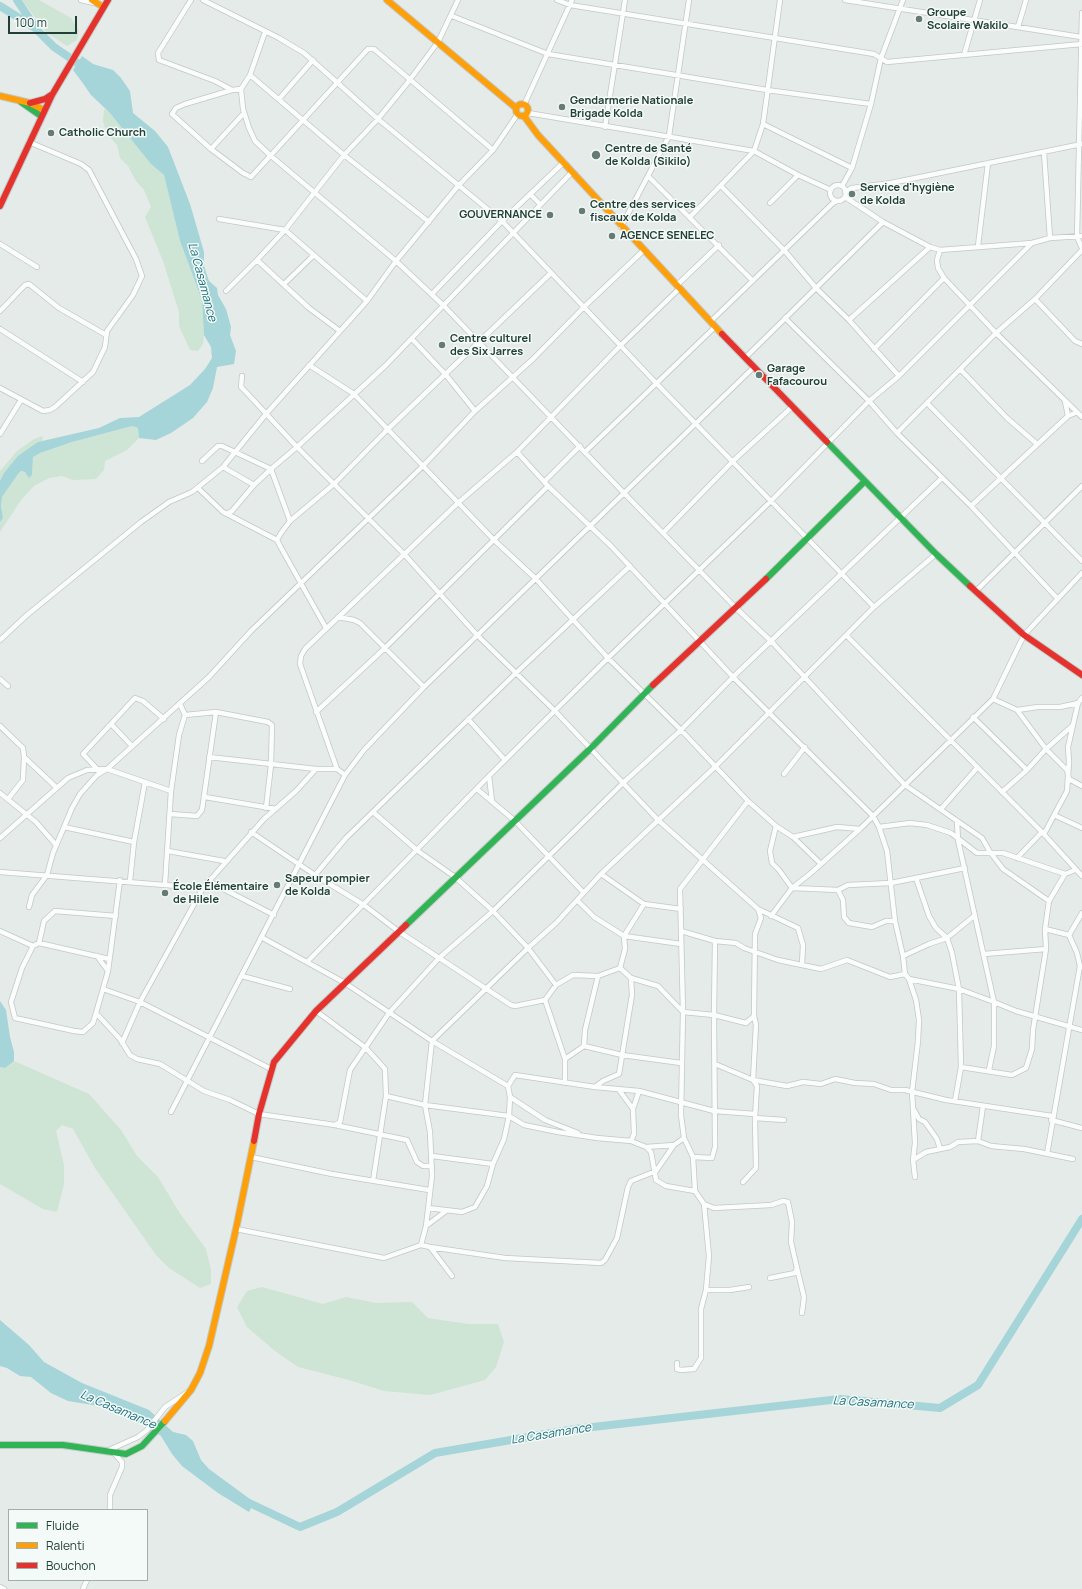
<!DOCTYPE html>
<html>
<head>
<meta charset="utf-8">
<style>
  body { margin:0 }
  #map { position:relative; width:1082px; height:1589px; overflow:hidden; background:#e5ebe8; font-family:Manrope,sans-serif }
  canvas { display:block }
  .legend { position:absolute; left:8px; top:1509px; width:140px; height:72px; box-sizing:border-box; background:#f4faf7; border:1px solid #a0afaa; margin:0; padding:5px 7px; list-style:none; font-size:12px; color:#223f37 }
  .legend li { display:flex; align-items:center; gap:8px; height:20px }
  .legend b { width:20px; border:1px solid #a0afaa }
  .scale { position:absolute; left:8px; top:16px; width:69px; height:18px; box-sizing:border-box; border:2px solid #223f37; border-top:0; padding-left:5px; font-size:12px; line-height:14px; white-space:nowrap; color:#223f37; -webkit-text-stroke:3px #f4faf7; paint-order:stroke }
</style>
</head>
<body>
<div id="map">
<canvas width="1082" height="1589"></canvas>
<ul class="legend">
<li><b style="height:5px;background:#30b455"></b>Fluide</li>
<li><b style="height:5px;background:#ff9f0a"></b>Ralenti</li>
<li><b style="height:5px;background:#e5322d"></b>Bouchon</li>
</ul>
<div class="scale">100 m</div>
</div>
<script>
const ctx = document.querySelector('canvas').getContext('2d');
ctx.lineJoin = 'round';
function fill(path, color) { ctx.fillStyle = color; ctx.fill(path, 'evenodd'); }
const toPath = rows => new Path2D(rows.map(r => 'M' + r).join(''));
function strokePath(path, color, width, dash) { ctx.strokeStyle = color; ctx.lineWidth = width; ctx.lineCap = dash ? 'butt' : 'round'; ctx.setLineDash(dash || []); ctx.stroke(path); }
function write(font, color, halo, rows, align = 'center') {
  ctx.font = font + ' Manrope,sans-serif'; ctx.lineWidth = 3; ctx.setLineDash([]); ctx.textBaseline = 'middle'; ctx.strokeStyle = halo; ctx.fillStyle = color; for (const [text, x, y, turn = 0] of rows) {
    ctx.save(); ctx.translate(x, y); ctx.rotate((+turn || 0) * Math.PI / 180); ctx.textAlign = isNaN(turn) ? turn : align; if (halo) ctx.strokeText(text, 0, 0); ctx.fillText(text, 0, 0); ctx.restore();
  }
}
fill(toPath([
  [22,0,39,0,71,18,79,31,77,40,67,46,47,33],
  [104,109,109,112,151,164,164,175,180,241,202,300,204,335,203,344,198,351,190,350,179,326,179,312,163,261,145,217,151,207,144,190,136,181,128,166,120,158,117,145,107,134,103,121],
  [132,426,138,428,139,438,127,450,105,461,104,470,96,479,73,480,62,476,49,478,34,486,21,500,0,532,0,522,3,518,1,506,2,497,18,474,21,471,32,475,33,457,40,453,72,442],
  [43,436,42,441,38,442,4,473,0,481,0,471,17,451,34,439],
  [14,1061,89,1094,121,1130,137,1156,158,1177,179,1212,206,1249,211,1270,211,1284,200,1288,169,1268,156,1255,95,1168,73,1129,62,1125,56,1131,64,1165,64,1184,57,1212,43,1209,0,1184,0,1067,5,1068],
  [262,1287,323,1304,346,1297,376,1303,412,1302,428,1318,468,1324,498,1324,504,1342,496,1367,485,1380,430,1395,384,1391,349,1380,298,1367,275,1351,247,1327,237,1307,247,1291]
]), '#cee4d4');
fill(toPath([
  [82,56,93,64,113,70,121,78,130,91,133,113,155,131,168,147,190,204,204,252,204,266,209,281,217,288,218,295,226,309,231,327,230,335,236,351,234,364,217,367,213,388,207,402,193,418,171,433,156,440,139,438,138,428,132,426,72,442,40,453,33,457,32,475,29,478,25,472,21,471,18,474,2,497,1,506,3,518,0,522,0,481,4,473,18,456,38,442,99,428,120,418,139,417,190,385,205,369,212,358,211,347,204,335,202,300,180,241,164,175,151,164,109,112,91,95,82,82,73,70],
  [0,1001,6,1010,10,1037,14,1052,14,1061,5,1068,0,1067],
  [0,1320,29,1345,44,1362,82,1383,149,1410,173,1432,186,1435,193,1441,201,1460,209,1469,254,1502,249,1512,218,1493,182,1466,172,1454,161,1436,144,1425,99,1406,68,1401,51,1393,31,1377,20,1376,7,1368,0,1366]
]), '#a5d4d9');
strokePath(toPath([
  [17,0,37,30,54,47,79,64],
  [0,6,35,28],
  [243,1500,300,1527,337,1512,435,1453,575,1429,840,1399,940,1408,978,1385,1082,1219]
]), '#a5d4d9', 8);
const street = toPath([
  [81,0,94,3],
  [191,0,158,53,159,60,215,81,232,90,241,89,250,75,265,32],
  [203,0,279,38,304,53,378,119,502,221,657,384,874,607],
  [557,0,570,5,874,54,887,62,1082,44],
  [845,0,1081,37],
  [1082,13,1077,237,1082,248],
  [452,16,548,54,767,90,871,104],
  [1018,27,1026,0],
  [964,55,980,0],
  [250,75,344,155,429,222],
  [241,89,243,109,249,128,255,141,271,156,396,261,444,306,623,492,736,608,771,641,905,785,982,838,990,852,1003,869,1049,901],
  [232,90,185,104,176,108,172,114,211,149,243,173,251,177,368,49,374,49,493,150],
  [279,99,313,60],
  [524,105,572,0],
  [528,113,754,151,798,175,831,190],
  [763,124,852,168],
  [605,127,625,0],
  [211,149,244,113],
  [1044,153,1050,238],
  [649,177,753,281],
  '830 193a8 8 0 1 1 16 0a8 8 0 1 1-16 0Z',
  [721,186,784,250,816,288,849,320,899,376],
  [842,186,852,168,871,104,881,58,903,0],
  [845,192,852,188,891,183,1082,144],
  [530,194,540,204],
  [845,197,883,222,930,247,940,250,1032,243,1050,238,1082,236],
  [770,203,798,175],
  [690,217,754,151,763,124,780,0],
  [219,219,285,230,367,301],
  [621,227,669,136,689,0],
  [0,244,37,267],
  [978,246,988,163],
  [940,250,937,260,938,268,944,278,996,333,1082,417],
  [284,284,314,255],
  [677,285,719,245],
  [226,291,257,260],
  [432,294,502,221,564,162],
  [1035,299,1075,341,1082,344],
  [0,311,25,285,29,284,59,308,106,335],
  [785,318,869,401,897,433,971,506,1057,598],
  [849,320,930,247],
  [710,322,833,203,837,201],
  [0,329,83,382],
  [340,331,309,308,257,260,285,230,344,155,378,119,409,81,438,42,458,0],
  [412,339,446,375,475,411],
  [874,349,944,278],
  [746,357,883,222],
  [309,365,354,394,494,540,535,578,608,658,681,730,748,801,776,826,793,837,821,864],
  [961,370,1007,418,1037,444],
  [242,376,241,387,246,392,297,447,404,554,477,635,555,711,658,820,758,909,798,928,803,945,802,965],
  [0,388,43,411,50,410,55,407,93,372,105,347,107,331,133,295,142,276,136,259,89,170,81,164,29,142],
  [1065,401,1068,416],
  [928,404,1082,561],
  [897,433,996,333,1035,299,1082,250],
  [0,434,21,400],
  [517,452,548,486,611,546,733,677,873,816,879,827,887,851,895,921,903,956,905,974,909,979,959,989,994,1002,994,1046,989,1070],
  [585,452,715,327],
  [202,461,218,446,222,446,271,469,290,521],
  [223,467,254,485],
  [545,481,580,446],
  [198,488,223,512,227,514,232,511,254,485,271,469,297,447,385,366,572,172],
  [971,506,1068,416,1075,413],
  [227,514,277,540],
  [664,532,733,461,793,406],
  [976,591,1082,486],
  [338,617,354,620,360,623,424,687],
  [326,628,280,546,277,540,281,533,290,521,334,484,388,429,551,273],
  [847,636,1042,832,1082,876],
  [0,640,27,615,141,522,169,502,192,492,223,467,266,414,367,301,396,261,458,186,493,150,517,115],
  [0,679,8,686],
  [993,699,1017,710,1046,749,1067,770,1069,779,1082,786],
  [180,704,185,715,216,712,268,722,272,725,271,765,266,808],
  [1017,710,1038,707,1060,707,1078,703],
  [316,712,385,648,548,486],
  [973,717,1027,770],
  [468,719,505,760],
  [112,725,132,746],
  [0,726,23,748,24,757,57,788],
  [209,757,316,769,337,769,345,775],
  [337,769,300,664,301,656,305,649,459,502,517,452,621,345,680,288],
  [99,771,83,754,135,698,143,701,164,719],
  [784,774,805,747],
  [489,776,492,801],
  [477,789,515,821,583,892],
  [1002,792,1027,770,1046,749,1072,726],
  [0,793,36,822,56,845],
  [205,797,276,809],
  [8,799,23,780,24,757],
  [941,809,977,768],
  [373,812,418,851,455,877,493,911,528,948,556,985],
  [170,814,197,816,202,810,216,712],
  [1054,815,1082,828],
  [957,821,958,840,994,1002,1016,1011,1082,1030],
  [776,826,770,851,772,863,779,870,792,888,838,890,848,885,891,883,965,868],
  [64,827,134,842],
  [879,827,910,823,927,825,951,833,977,853,1003,853,1065,874],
  [251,832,315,875,364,905,398,931,511,1005,515,1006,545,1000],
  [1044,834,1067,791,1069,762,1068,747,1078,703,1082,698],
  [793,837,837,827,860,829],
  [0,838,68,778,87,770,107,769,171,791],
  [168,851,224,861],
  [1017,858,1042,832],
  [0,872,203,888],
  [601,874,644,904],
  [315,875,346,838,516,673,630,566],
  [916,878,929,916,936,928,947,938,952,953,959,989,961,1067,955,1101],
  [120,880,108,971,96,1013,120,1039,130,1055,137,1059,160,1064,204,1091,230,1100,259,1114,335,1125,407,1140,417,1162,423,1166,432,1166],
  [130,881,134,842,145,782],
  [208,881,274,915],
  [165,884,171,791,179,735,185,715],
  [838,890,843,900,844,917,849,923,872,927,886,921,895,921],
  [578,901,594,917,624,936,681,944],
  [29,907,32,895,47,875,53,853,72,808,80,794,97,775,107,769,209,677,251,631,423,466,475,411,533,359,584,307,644,250],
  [771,916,792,888,811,873,860,829,993,699,1024,635,1082,573],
  [1045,929,1069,935,1077,953,1080,966,1082,967],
  [0,931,33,946],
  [681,931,715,941,736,943,744,948,778,960,821,969,847,960,890,977,905,974],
  [1069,935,1082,913],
  [261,937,345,983,432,1041,508,1086],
  [39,943,44,921,55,911,116,916],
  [984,954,1046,949],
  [97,956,108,971],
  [903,956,929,944,947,938,974,916],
  [308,961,489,776,608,658,771,501,869,401,899,376,1032,243],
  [242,976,290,989],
  [631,978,658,986,683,1012,714,1015,746,1023,754,1016,755,934,761,918,758,909],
  [909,979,916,1000,919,1020,918,1041,912,1092,915,1143,913,1160,915,1177],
  [103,989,140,1002,271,1069],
  [316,1011,366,1048,385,1069,386,1096,373,1181],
  [96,1013,93,1023,83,1032,74,1031,15,1018,11,1002,22,968,33,946,39,943,109,959],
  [754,1016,756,1025,753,1080,787,1086,803,1082,821,1084,835,1079,855,1083,874,1084,891,1090,905,1090,946,1100,1052,1116],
  [122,1043,140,1002,203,888,264,819,296,791,316,769],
  [584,1046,622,1055,681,1063],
  [565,1059,584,1046,585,1030,598,976],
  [715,1064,753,1080,757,1086,755,1118,756,1168,743,1182],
  [961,1067,1012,1075,1026,1068,1032,1049,1033,1030,1046,949,1045,929,1049,901,1065,874,1075,870],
  [565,1083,565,1059,545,1000,556,985,573,975,598,976,620,968],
  [595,1087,603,1081,619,1074,632,995,631,978,620,968,625,949,624,936,644,904,681,909],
  [619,1090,633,1109],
  [386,1096,425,1105,509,1116,524,1125,558,1132,597,1138,631,1141,634,1134,633,1109,639,1091],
  [510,1097,545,1120,578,1133],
  [914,1110,919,1119,925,1122,937,1139,940,1149],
  [171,1112,345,775,364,750,424,687,754,367],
  [755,1118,784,1120],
  [1051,1120,1082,1128],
  [335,1125,340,1122,350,1070,389,1013,439,958,493,911,623,783,681,730,733,677,942,478],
  [631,1141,646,1147,651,1152,656,1180,666,1186,695,1191],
  [978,1141,983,1106],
  [646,1147,674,1145,684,1138],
  [1047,1154,1080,966],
  [432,1156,493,1164,504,1139,509,1116,510,1097,508,1086,515,1075,595,1087,639,1091,714,1111,755,1114],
  [251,1157,332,1174,429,1190],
  [693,1157,712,1158,715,1147,714,1015,715,941],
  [913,1160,926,1152,950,1147,958,1142,978,1141,991,1146,1024,1149,1073,1159],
  [704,1204,714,1208,771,1205,783,1201,788,1202,792,1222,791,1242,797,1268,795,1273,770,1278],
  [428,1208,462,1212,475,1207,487,1186,493,1164],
  [426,1226,446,1211],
  [236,1229,384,1258,421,1245],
  [430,1247,505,1258,601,1263,605,1260,617,1238,628,1187,631,1181,656,1171,674,1145],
  [797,1268,804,1297,802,1313],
  [452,1276,430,1247,421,1245,426,1226,432,1176,430,1132,425,1105,432,1041,528,948,556,923,601,874,716,766,874,607,936,554],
  [706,1290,730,1290,749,1287],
  [677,1363,677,1369,681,1370,694,1369,701,1358,701,1309,706,1290,709,1256,704,1204,695,1191,693,1157,684,1138,681,1115,683,1012,680,889,748,801],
  [109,1450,138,1437,147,1430,165,1407,188,1392],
  [110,1510,110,1495,122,1467,122,1462,113,1452],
  [0,1587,4,1589],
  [83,1589,87,1580]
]);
const fast = toPath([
  [21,102,41,116],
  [827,442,936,554,970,586],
  [766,579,865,481],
  [406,925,590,749,653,685],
  [0,1445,63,1445,126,1454,142,1446,165,1421]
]);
const slow = toPath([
  [92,0,103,7],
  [387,0,516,108],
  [0,96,30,103,44,110],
  '516 110a6 6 0 1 1 12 0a6 6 0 1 1-12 0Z',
  [524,116,538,135,722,334],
  [165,1421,191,1390,200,1373,209,1346,236,1229,254,1141]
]);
const jam = toPath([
  [30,103,45,99,51,95],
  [0,206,52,95,108,0],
  [722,334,827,442],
  [970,586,1024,635,1082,675],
  [653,685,766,579],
  [254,1141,259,1114,274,1062,316,1011,406,925]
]);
strokePath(street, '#c2c8c5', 6);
strokePath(fast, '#c1c8c5', 8);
strokePath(slow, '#c1c8c5', 8);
strokePath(jam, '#c1c8c5', 8);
strokePath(street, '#fbfcfc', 4.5);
strokePath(fast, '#30b455', 6);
strokePath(slow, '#ff9f0a', 6);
strokePath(jam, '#e5322d', 6);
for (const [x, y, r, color] of [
  [919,19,4,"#667b75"],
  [562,107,4,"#667b75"],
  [51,133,4,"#667b75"],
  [596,155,5,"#667b75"],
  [852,194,4,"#667b75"],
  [582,211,4,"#667b75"],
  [550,215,4,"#667b75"],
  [612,236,4,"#667b75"],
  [442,345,4,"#667b75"],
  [759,375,4,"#667b75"],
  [277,885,4,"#667b75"],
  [165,893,4,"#667b75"]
]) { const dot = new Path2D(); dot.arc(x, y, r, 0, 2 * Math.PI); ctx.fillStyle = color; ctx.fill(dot); strokePath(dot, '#f4faf7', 1.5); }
write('bold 11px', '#223f37', '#f4faf7', [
  ["Groupe",927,13],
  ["Scolaire Wakilo",927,26],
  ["Gendarmerie Nationale",570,101],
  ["Brigade Kolda",570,114],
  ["Catholic Church",59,133],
  ["Centre de Santé",605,149],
  ["de Kolda (Sikilo)",605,162],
  ["Service d'hygiène",860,188],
  ["de Kolda",860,201],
  ["Centre des services",590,205],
  ["fiscaux de Kolda",590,218],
  ["GOUVERNANCE",542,215,"right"],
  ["AGENCE SENELEC",620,236],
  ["Centre culturel",450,339],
  ["des Six Jarres",450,352],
  ["Garage",767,369],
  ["Fafacourou",767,382],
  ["Sapeur pompier",285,879],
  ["de Kolda",285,892],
  ["École Élémentaire",173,887],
  ["de Hilele",173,900]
], 'left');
write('italic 12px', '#1b6f7d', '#f4faf7', [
  ["La Casamance",202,282,75],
  ["La Casamance",873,1403,3],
  ["La Casamance",118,1410,23],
  ["La Casamance",551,1434,-9]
]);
</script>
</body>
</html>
